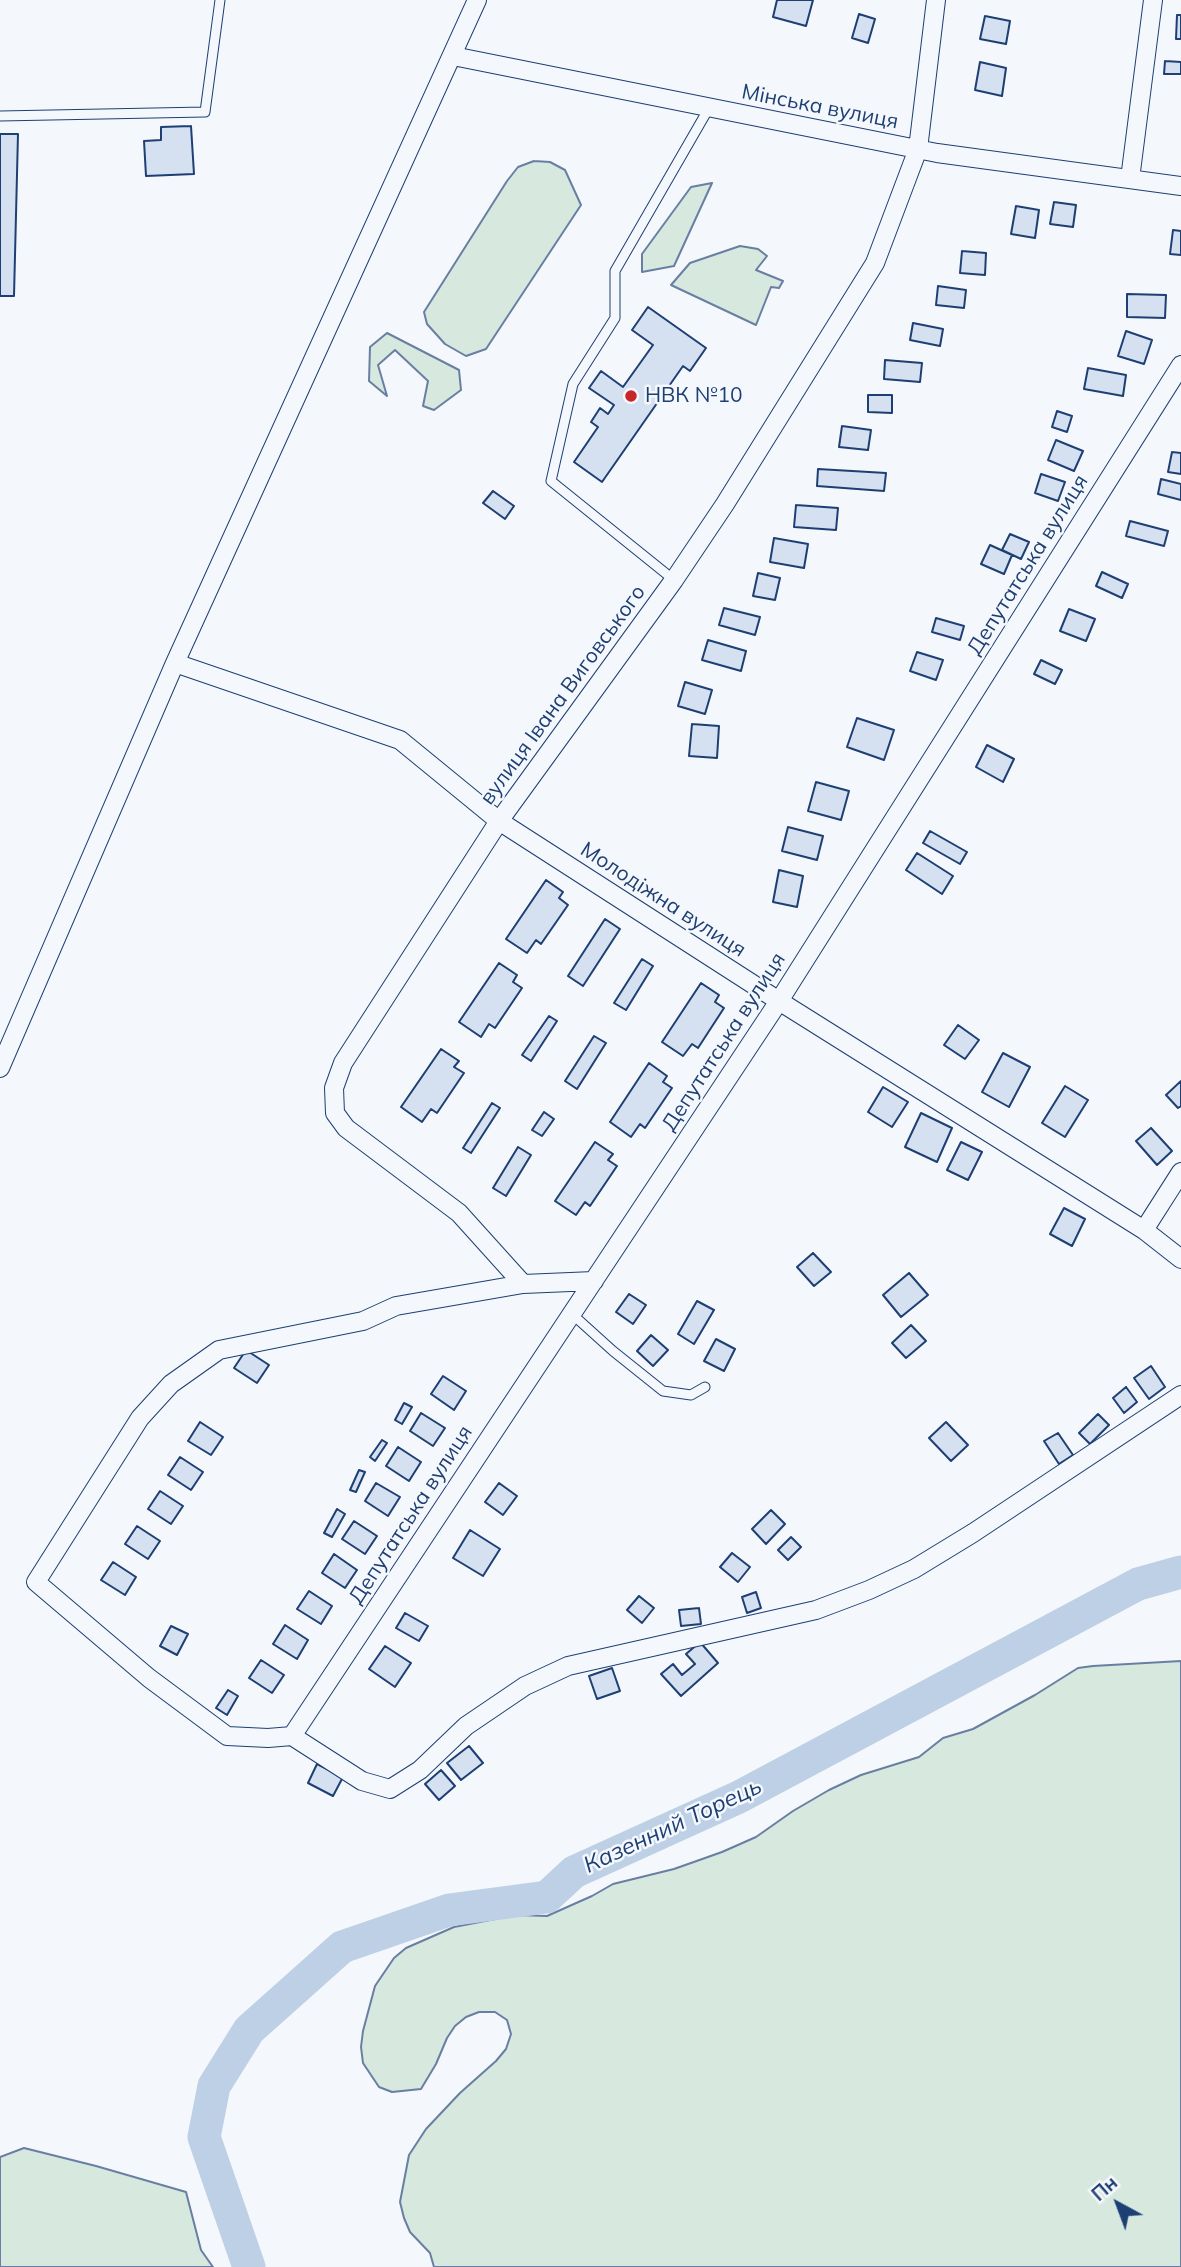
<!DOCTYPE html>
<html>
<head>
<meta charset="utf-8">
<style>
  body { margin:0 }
  #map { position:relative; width:1181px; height:2267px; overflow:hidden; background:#f4f7fb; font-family:Mulish,sans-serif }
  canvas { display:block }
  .north { position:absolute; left:1083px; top:2169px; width:70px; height:70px; -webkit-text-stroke:5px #f4f7fb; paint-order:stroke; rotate:319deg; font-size:19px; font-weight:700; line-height:28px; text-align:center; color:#1d3f73 }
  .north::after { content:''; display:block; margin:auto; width:24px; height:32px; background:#1d3f73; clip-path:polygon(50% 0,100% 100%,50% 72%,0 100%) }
</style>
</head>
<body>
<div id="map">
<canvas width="1181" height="2267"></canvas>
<div class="north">Пн</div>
</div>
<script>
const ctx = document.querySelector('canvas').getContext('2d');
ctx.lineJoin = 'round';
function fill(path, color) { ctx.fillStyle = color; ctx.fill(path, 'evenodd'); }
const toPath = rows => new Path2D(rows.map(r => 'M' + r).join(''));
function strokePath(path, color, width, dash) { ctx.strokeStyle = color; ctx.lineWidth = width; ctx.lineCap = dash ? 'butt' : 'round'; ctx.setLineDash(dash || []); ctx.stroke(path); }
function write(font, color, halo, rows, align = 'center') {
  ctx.font = font + ' Mulish,sans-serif'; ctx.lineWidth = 5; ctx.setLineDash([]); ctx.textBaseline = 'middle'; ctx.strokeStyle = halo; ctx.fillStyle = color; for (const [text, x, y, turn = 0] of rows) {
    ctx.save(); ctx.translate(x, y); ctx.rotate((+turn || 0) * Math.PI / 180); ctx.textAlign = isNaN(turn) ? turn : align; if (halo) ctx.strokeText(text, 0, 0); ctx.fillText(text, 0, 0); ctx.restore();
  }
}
const green = toPath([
  [534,161,550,162,565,170,581,205,486,349,466,356,445,344,427,324,424,312,507,181,518,167,534,161],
  [712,183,674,266,642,272,642,254,691,187,712,183],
  [740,246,758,249,767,256,756,270,783,281,779,288,771,287,756,325,671,285,690,263,740,246],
  [387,333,459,370,461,390,434,410,423,406,428,381,395,350,378,365,387,396,369,381,370,347,387,333],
  [1181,1661,1181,2267,434,2267,430,2253,410,2232,404,2218,400,2202,409,2155,426,2129,460,2093,496,2061,506,2049,511,2034,507,2020,495,2012,479,2012,466,2017,455,2026,447,2038,436,2064,421,2089,392,2092,379,2087,363,2063,361,2047,363,2031,375,1986,394,1958,406,1948,454,1927,516,1915,547,1916,592,1896,613,1884,674,1869,722,1852,756,1837,793,1811,829,1790,861,1775,919,1757,943,1738,973,1729,1035,1695,1078,1668,1093,1666,1181,1661],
  [24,2148,96,2166,186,2192,201,2250,213,2267,0,2267,0,2157,24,2148]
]);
fill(green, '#d7e8df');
strokePath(green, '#687fa3', 2);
strokePath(toPath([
  [249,2267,204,2137,214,2086,249,2030,342,1947,449,1910,547,1897,574,1872,739,1797,1138,1584,1181,1572]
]), '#bed0e5', 33);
const building = toPath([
  [777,0,813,0,806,26,773,17,777,0],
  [859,14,875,19,868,43,852,38,859,14],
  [1177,15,1181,15,1181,39,1176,39,1177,15],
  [985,16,1010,21,1006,44,980,39,985,16],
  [1165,61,1181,62,1181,74,1164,74,1165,61],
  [980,62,1006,68,1002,96,975,90,980,62],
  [191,126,194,174,146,176,144,141,161,140,161,127,191,126],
  [0,134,18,134,14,296,0,296,0,134],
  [1054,202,1076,205,1073,227,1050,224,1054,202],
  [1016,206,1039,210,1035,238,1011,234,1016,206],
  [1173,230,1181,231,1181,255,1170,254,1173,230],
  [962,251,986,253,985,275,960,273,962,251],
  [938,286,966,290,964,308,936,305,938,286],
  [1127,294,1166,295,1165,318,1127,317,1127,294],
  [648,307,706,348,690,371,683,366,602,482,574,462,598,427,591,422,600,408,608,414,614,405,589,388,601,371,623,387,653,345,632,330,648,307],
  [913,323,943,329,940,346,910,340,913,323],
  [1126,331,1152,340,1144,364,1118,356,1126,331],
  [885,360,922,363,920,382,884,379,885,360],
  [1088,368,1126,375,1123,396,1084,389,1088,368],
  [868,395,892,395,892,413,868,412,868,395],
  [1057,411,1072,416,1067,432,1052,427,1057,411],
  [842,426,871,430,868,450,839,447,842,426],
  [1056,440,1083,451,1074,471,1048,460,1056,440],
  [1172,452,1181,453,1181,474,1168,472,1172,452],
  [818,469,886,473,884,491,817,486,818,469],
  [1041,474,1065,482,1058,501,1035,493,1041,474],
  [1161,479,1181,484,1181,500,1158,494,1161,479],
  [493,491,514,506,505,519,483,503,493,491],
  [796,505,838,508,836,530,794,527,796,505],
  [1130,521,1168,531,1164,546,1126,536,1130,521],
  [1010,534,1029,542,1021,559,1002,550,1010,534],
  [774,538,808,544,804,568,770,562,774,538],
  [990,545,1012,555,1004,574,981,564,990,545],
  [1102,572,1128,584,1122,598,1096,586,1102,572],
  [758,573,780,578,775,600,753,596,758,573],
  [724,608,760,617,755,635,719,625,724,608],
  [1069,609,1095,619,1086,641,1060,631,1069,609],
  [936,618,964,626,960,640,932,632,936,618],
  [708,640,746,651,741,671,702,660,708,640],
  [917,652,943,660,936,680,910,671,917,652],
  [1041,660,1062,670,1055,684,1034,674,1041,660],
  [685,682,712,690,705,714,678,706,685,682],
  [857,718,894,730,884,760,847,747,857,718],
  [692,724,719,726,717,758,689,756,692,724],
  [987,745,1014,759,1003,782,976,767,987,745],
  [816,782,849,791,841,820,808,811,816,782],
  [788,827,823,836,817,860,782,851,788,827],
  [930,831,967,852,960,864,923,843,930,831],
  [917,853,953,876,942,894,906,870,917,853],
  [779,870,803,876,797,907,773,902,779,870],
  [546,880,563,892,559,898,568,905,541,944,536,940,527,953,506,939,546,880],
  [605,919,620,929,583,986,568,976,605,919],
  [642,959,653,966,626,1010,614,1003,642,959],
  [499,963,517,975,513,982,522,988,495,1028,489,1024,481,1037,459,1022,499,963],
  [701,983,719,995,715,1002,724,1008,698,1048,692,1044,683,1056,662,1042,701,983],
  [549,1016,557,1021,531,1061,522,1055,549,1016],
  [958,1025,979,1040,965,1059,944,1045,958,1025],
  [594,1036,606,1043,577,1089,565,1081,594,1036],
  [441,1049,459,1061,454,1067,464,1073,437,1113,431,1109,422,1122,401,1107,441,1049],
  [1003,1053,1030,1067,1009,1107,982,1092,1003,1053],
  [649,1063,667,1076,663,1082,672,1088,645,1128,640,1124,631,1137,610,1122,649,1063],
  [1181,1081,1181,1106,1178,1108,1166,1095,1181,1081],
  [1065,1086,1088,1100,1065,1137,1042,1123,1065,1086],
  [883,1087,908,1102,892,1127,868,1112,883,1087],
  [492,1103,500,1108,471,1153,463,1148,492,1103],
  [544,1112,554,1119,542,1136,532,1130,544,1112],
  [921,1113,952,1128,937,1162,905,1147,921,1113],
  [1151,1128,1172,1151,1157,1165,1136,1141,1151,1128],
  [595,1142,613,1154,608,1160,617,1166,590,1206,585,1202,576,1215,555,1201,595,1142],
  [961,1142,982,1152,968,1180,947,1170,961,1142],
  [518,1147,531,1155,506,1196,493,1188,518,1147],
  [1064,1208,1085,1219,1072,1246,1050,1234,1064,1208],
  [813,1253,831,1272,814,1286,797,1267,813,1253],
  [909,1273,928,1295,901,1317,883,1295,909,1273],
  [629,1294,646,1305,633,1324,616,1312,629,1294],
  [697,1301,714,1310,694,1344,678,1334,697,1301],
  [911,1325,926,1341,906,1358,892,1343,911,1325],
  [651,1335,668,1350,653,1366,637,1351,651,1335],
  [716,1339,735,1349,724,1371,704,1361,716,1339],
  [246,1350,269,1365,257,1383,234,1368,246,1350],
  [1151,1366,1165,1387,1149,1399,1134,1378,1151,1366],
  [443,1376,466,1391,454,1410,431,1394,443,1376],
  [1126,1387,1137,1402,1124,1413,1113,1398,1126,1387],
  [404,1403,412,1407,402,1424,395,1420,404,1403],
  [421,1413,445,1428,433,1446,410,1431,421,1413],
  [1098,1414,1109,1425,1090,1444,1079,1433,1098,1414],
  [200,1422,223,1437,211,1455,188,1441,200,1422],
  [946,1422,968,1445,951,1461,929,1438,946,1422],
  [1058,1433,1073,1455,1059,1464,1044,1441,1058,1433],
  [382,1440,387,1443,375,1461,370,1457,382,1440],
  [398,1447,421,1462,409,1481,386,1466,398,1447],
  [180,1457,203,1472,191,1490,168,1475,180,1457],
  [359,1470,365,1472,356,1492,350,1490,359,1470],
  [376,1483,400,1497,388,1516,365,1501,376,1483],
  [499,1483,517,1496,503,1515,485,1502,499,1483],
  [160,1491,183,1506,171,1524,148,1509,160,1491],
  [337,1509,345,1514,332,1537,324,1533,337,1509],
  [771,1510,785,1524,766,1544,752,1529,771,1510],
  [354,1521,377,1536,365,1554,342,1539,354,1521],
  [137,1526,160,1541,148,1559,125,1544,137,1526],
  [470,1530,500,1549,483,1576,453,1558,470,1530],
  [791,1537,801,1547,788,1560,778,1550,791,1537],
  [732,1553,750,1567,738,1582,720,1567,732,1553],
  [334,1554,357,1570,345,1588,322,1573,334,1554],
  [113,1562,136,1577,125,1595,101,1580,113,1562],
  [309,1591,332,1606,321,1624,297,1609,309,1591],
  [756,1592,761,1608,747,1613,742,1597,756,1592],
  [639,1596,654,1608,642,1623,627,1610,639,1596],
  [699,1608,701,1624,681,1626,679,1610,699,1608],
  [405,1613,428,1626,419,1641,396,1628,405,1613],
  [285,1625,308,1640,297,1659,273,1644,285,1625],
  [171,1626,188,1634,177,1655,160,1646,171,1626],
  [700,1642,718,1663,681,1696,661,1674,673,1664,682,1675,695,1664,686,1654,700,1642],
  [385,1646,411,1663,395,1687,369,1669,385,1646],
  [261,1660,284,1675,272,1693,249,1678,261,1660],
  [612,1668,620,1691,597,1699,589,1676,612,1668],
  [228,1690,238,1696,227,1715,216,1708,228,1690],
  [469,1746,483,1763,461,1780,447,1763,469,1746],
  [317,1764,343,1777,333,1796,308,1783,317,1764],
  [441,1770,455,1786,439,1800,425,1784,441,1770]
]);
fill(building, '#d5e0f0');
strokePath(building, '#1d3f73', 2);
const lane = toPath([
  [0,116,205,112,220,0],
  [674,580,551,481,573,384,615,318,615,271,709,108],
  [572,1314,613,1351,663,1391,691,1395,705,1387]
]);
const street = toPath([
  [453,56,937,153,1181,186],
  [1130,179,1153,0],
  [175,663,400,740,499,821,779,1001,1144,1230,1181,1259],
  [0,1068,175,663,477,0],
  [1144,1230,1181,1172],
  [594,1281,523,1284,459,1213,346,1128,335,1113,334,1088,343,1063,499,821,674,580,725,504,875,263,918,149,936,0],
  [523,1284,396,1306,363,1321,219,1350,171,1384,140,1418,36,1582,149,1678,227,1736,268,1738,292,1736,362,1781,390,1789,420,1770,466,1726,525,1686,568,1666,816,1610,869,1590,914,1569,973,1533,1181,1395],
  [292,1736,779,1001,1181,365]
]);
strokePath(lane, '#1d3f73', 11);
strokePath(street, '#1d3f73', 20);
strokePath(lane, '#f4f7fb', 9);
strokePath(street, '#f4f7fb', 18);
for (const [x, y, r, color] of [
  [631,396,7,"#c62828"]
]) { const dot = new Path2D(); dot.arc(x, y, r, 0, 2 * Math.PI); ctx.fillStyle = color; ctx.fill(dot); strokePath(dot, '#f4f7fb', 2.5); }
write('21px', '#1d3f73', '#f4f7fb', [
  ["Мінська вулиця",820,107,11],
  ["Депутатська вулиця",1028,565,-58],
  ["вулиця Івана Виговського",563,695,-54],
  ["Молодіжна вулиця",663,900,33],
  ["Депутатська вулиця",724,1042,-57],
  ["Депутатська вулиця",411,1515,-57]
]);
write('21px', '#1d3f73', '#f4f7fb', [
  ["НВК №10",645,396]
], 'left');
write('italic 23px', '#1d3f73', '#f4f7fb', [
  ["Казенний Торець",673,1826,-25]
]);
</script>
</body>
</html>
